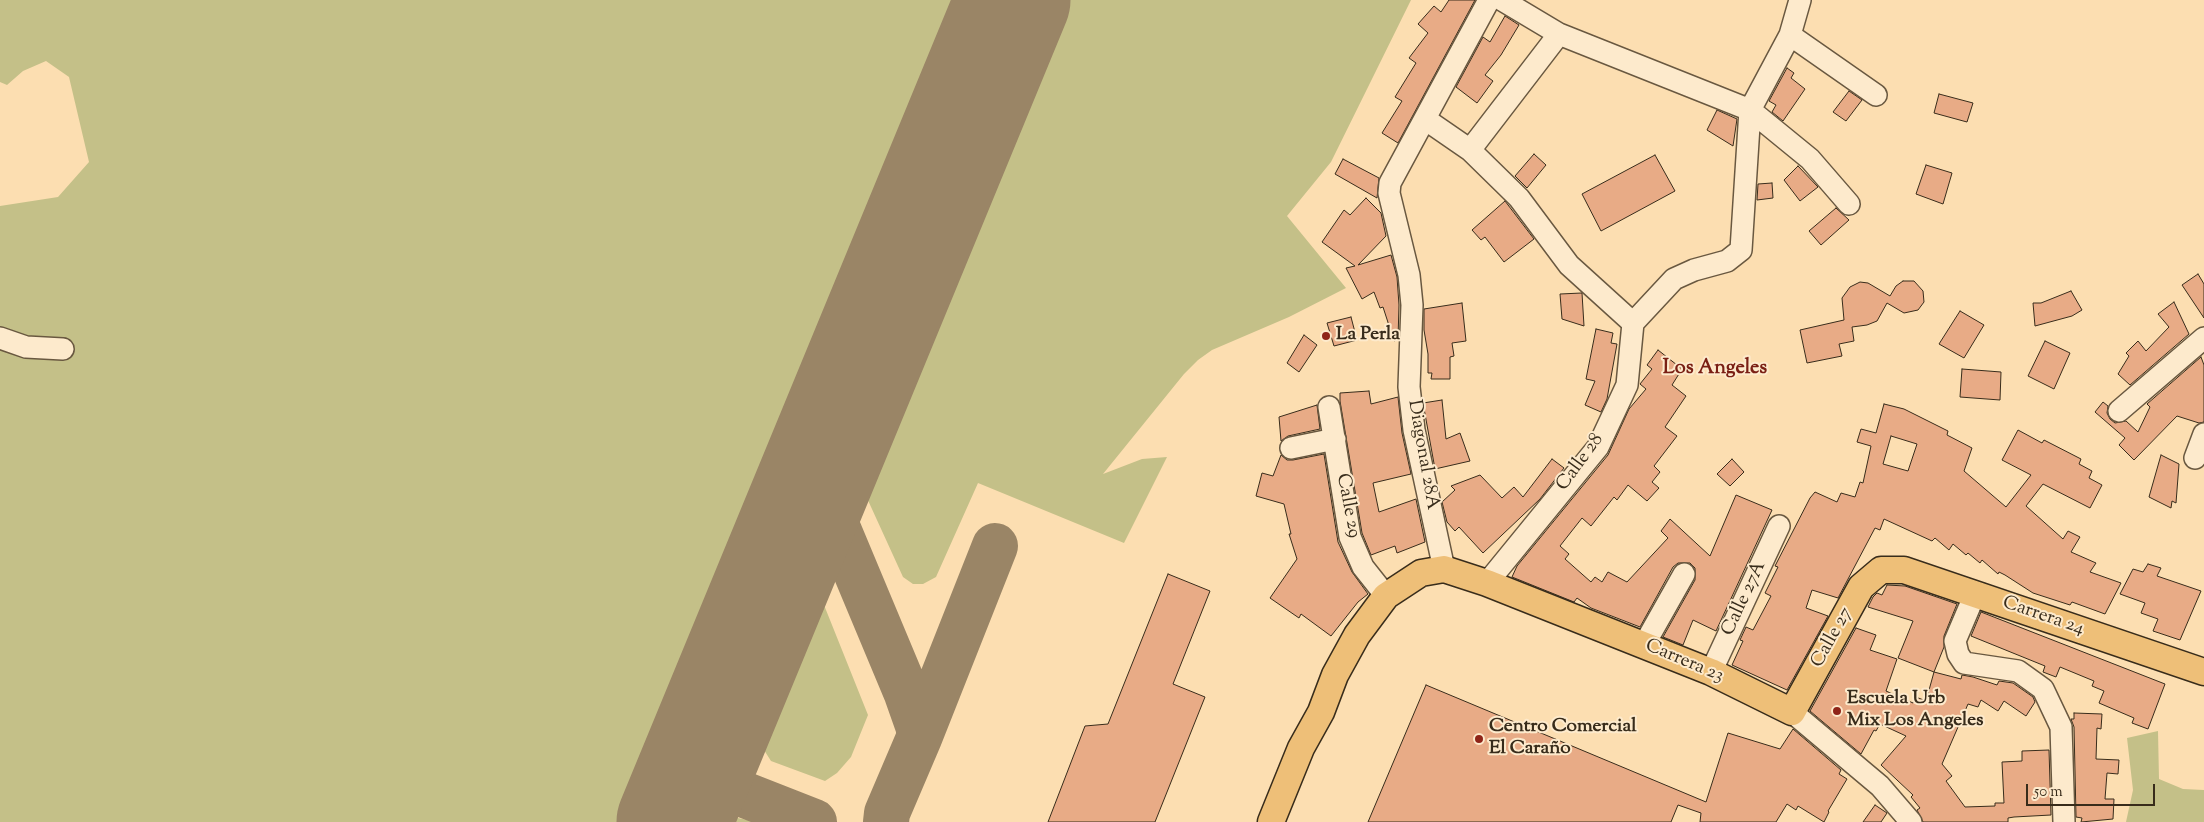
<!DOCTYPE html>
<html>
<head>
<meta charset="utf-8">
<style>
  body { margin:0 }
  #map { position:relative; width:2204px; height:822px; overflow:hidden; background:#fcdeb1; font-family:"Sorts Mill Goudy",serif }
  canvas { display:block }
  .scale { position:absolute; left:2026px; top:784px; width:129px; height:22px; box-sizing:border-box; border:2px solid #382c1b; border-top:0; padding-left:6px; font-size:15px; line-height:18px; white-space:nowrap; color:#382c1b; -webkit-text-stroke:4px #fdeacc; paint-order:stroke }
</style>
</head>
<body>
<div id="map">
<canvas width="2204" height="822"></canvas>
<div class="scale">50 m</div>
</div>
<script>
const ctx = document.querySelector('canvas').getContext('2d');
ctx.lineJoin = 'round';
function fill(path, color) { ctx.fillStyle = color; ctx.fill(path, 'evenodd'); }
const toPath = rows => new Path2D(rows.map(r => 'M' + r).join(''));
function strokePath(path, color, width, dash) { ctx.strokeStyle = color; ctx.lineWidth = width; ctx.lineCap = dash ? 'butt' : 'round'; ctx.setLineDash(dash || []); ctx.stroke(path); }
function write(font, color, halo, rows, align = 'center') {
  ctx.font = font + ' "Sorts Mill Goudy",serif'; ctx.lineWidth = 4; ctx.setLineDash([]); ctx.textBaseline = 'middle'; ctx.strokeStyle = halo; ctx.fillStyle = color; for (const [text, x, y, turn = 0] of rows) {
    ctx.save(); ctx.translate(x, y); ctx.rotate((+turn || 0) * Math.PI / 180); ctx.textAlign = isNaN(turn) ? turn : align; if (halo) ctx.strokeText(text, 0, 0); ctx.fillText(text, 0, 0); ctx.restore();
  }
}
fill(toPath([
  [0,0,959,0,624,822,0,822,0,206,58,197,89,162,69,77,46,61,23,71,7,85,0,82],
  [1057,0,1411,0,1331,162,1287,216,1346,288,1289,317,1212,350,1198,360,1184,374,1103,474,1142,459,1167,457,1124,543,978,483,936,577,923,584,913,584,903,577,861,485],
  [824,605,868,715,851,757,837,773,825,781,771,761,764,750],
  [2158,731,2159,779,2183,789,2204,790,2204,822,2126,822,2133,790,2127,738],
  [722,815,753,821,755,822,719,822]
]), '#c4c088');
strokePath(toPath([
  [828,448,823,480,828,505,907,694,919,728,919,738],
  [777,571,794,555,810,548,833,549,842,552,850,559],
  [714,725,715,751,719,767,726,779,740,793],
  [675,819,691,805,703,798,726,792,740,793,814,822],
  [886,822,887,813,919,738,995,546]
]), '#9a8566', 46);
strokePath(toPath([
  [674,822,1013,0]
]), '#9a8566', 115);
const building = toPath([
  [1449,0,1475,0,1398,143,1382,133,1402,101,1395,97,1416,63,1409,58,1428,33,1418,24,1434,6,1441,12,1449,0],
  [1505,16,1519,25,1501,55,1485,75,1493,81,1477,103,1456,87,1483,37,1490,42,1505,16],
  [1787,68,1794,73,1791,78,1805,89,1783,121,1772,112,1776,105,1769,101,1787,68],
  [1849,91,1862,100,1846,121,1833,112,1849,91],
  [1939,94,1973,103,1967,122,1934,113,1939,94],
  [1717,110,1737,119,1733,146,1707,130,1717,110],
  [1534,154,1546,165,1527,188,1515,176,1534,154],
  [1655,155,1675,191,1601,231,1582,194,1655,155],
  [1343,159,1379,178,1377,198,1335,174,1343,159],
  [1926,165,1952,173,1943,204,1916,194,1926,165],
  [1798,166,1818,187,1800,201,1784,180,1798,166],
  [1772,183,1773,198,1757,200,1758,184,1772,183],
  [1366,198,1381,213,1386,236,1358,265,1391,255,1397,277,1399,305,1398,339,1394,341,1383,307,1380,308,1374,292,1362,299,1346,268,1355,266,1322,242,1344,210,1350,215,1366,198],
  [1505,201,1534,239,1504,262,1485,237,1481,240,1472,230,1505,201],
  [1836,208,1849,220,1821,245,1809,231,1836,208],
  [2198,274,2204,284,2204,318,2182,285,2198,274],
  [1903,281,1914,281,1923,291,1924,302,1918,310,1904,313,1887,303,1877,321,1867,325,1852,327,1854,341,1839,344,1842,356,1807,363,1800,330,1844,320,1842,298,1850,287,1860,282,1868,283,1890,296,1896,286,1903,281],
  [2071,291,2082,310,2072,316,2035,326,2033,303,2041,303,2071,291],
  [1582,293,1584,326,1562,319,1560,294,1582,293],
  [2174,302,2189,334,2130,385,2118,374,2129,356,2126,353,2138,341,2146,351,2169,327,2158,314,2174,302],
  [1462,303,1466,341,1452,343,1454,356,1450,357,1450,379,1431,379,1432,373,1428,373,1428,354,1424,330,1424,309,1462,303],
  [1960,311,1984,325,1964,358,1939,344,1960,311],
  [1351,317,1357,340,1334,346,1327,323,1351,317],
  [1596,329,1613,333,1611,343,1617,344,1607,399,1601,412,1585,405,1595,381,1586,379,1596,329],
  [1304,335,1317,345,1299,372,1287,363,1304,335],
  [2045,341,2070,353,2054,389,2028,376,2045,341],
  [1658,350,1682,369,1672,385,1686,396,1665,427,1677,436,1654,466,1660,472,1652,482,1659,488,1647,501,1628,485,1617,500,1614,497,1591,526,1582,518,1560,546,1569,554,1565,559,1591,582,1595,577,1602,582,1608,572,1627,582,1668,538,1661,531,1670,519,1710,556,1736,495,1772,510,1716,631,1693,620,1683,645,1663,637,1695,580,1695,568,1690,563,1678,563,1673,567,1640,627,1591,608,1577,598,1574,602,1512,577,1517,566,1608,455,1629,409,1646,389,1640,384,1652,369,1647,365,1658,350],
  [2201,357,2204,365,2204,422,2199,423,2177,416,2134,460,2119,445,2125,438,2095,412,2103,402,2108,406,2107,413,2110,419,2115,423,2126,421,2138,432,2150,407,2147,404,2201,357],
  [1962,369,2001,372,2000,400,1960,397,1962,369],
  [1369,391,1371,404,1398,397,1402,433,1411,474,1373,483,1379,512,1416,499,1425,542,1397,553,1395,546,1371,555,1362,533,1340,401,1340,393,1369,391],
  [1442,400,1446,439,1460,433,1470,461,1435,469,1423,403,1442,400],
  [1884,404,1904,409,1948,431,1947,435,1972,448,1964,471,2006,507,2031,475,2002,460,2018,430,2042,443,2044,440,2081,459,2079,464,2092,471,2089,478,2102,485,2090,508,2043,484,2026,506,2063,539,2068,531,2080,537,2071,552,2096,563,2090,572,2121,583,2105,614,2072,602,2070,605,2033,593,2005,575,1999,572,1998,574,1982,560,1980,563,1968,553,1966,555,1953,544,1949,550,1935,538,1932,541,1884,519,1880,530,1875,528,1838,598,1812,590,1806,608,1828,616,1787,690,1732,665,1743,641,1740,640,1746,627,1753,630,1771,596,1765,593,1778,567,1775,566,1810,498,1815,492,1837,502,1841,493,1855,497,1860,482,1863,483,1871,446,1857,442,1861,429,1876,433,1884,404],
  [1891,436,1917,444,1908,471,1883,464,1891,436],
  [1317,405,1320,429,1288,436,1281,441,1279,417,1317,405],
  [1324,454,1338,542,1352,572,1368,594,1358,602,1331,636,1301,614,1299,618,1270,598,1297,559,1289,534,1291,534,1284,504,1256,496,1262,473,1273,476,1281,455,1287,460,1293,460,1324,454],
  [2161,455,2179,464,2176,503,2172,501,2171,508,2149,497,2161,455],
  [1552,459,1564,468,1540,499,1483,553,1459,527,1455,531,1447,522,1442,502,1455,490,1451,486,1480,475,1502,498,1514,487,1523,497,1552,459],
  [1732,459,1744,472,1730,486,1717,474,1732,459],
  [2148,564,2161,568,2157,576,2201,591,2180,640,2153,631,2158,619,2141,613,2145,603,2120,594,2133,569,2143,572,2148,564],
  [1168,574,1210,591,1173,684,1205,697,1155,822,1048,822,1085,726,1108,724,1168,574],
  [1887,585,1905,586,1957,604,1944,636,1944,647,1934,672,1898,658,1913,621,1868,607,1873,597,1877,593,1882,595,1887,585],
  [1981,612,2165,684,2148,729,2132,723,2134,718,2099,703,2104,691,2092,686,2094,681,2060,667,2056,677,2043,672,2045,666,1971,636,1981,612],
  [1856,628,1876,635,1870,650,1897,659,1886,691,1913,703,1916,697,1926,701,1934,672,1961,679,1962,675,1973,677,1997,685,1999,681,2013,683,2033,697,2035,702,2026,716,2004,701,1998,711,1981,700,1978,707,1968,704,1942,764,1952,776,1946,781,1965,807,1995,806,1995,803,2004,803,2002,762,2022,761,2022,751,2049,750,2051,815,2014,817,2008,818,2008,822,1923,822,1917,810,1920,808,1911,797,1913,795,1881,765,1906,736,1880,724,1876,731,1874,730,1861,754,1810,711,1856,628],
  [1426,685,1706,802,1728,733,1780,749,1793,729,1841,770,1839,774,1847,779,1828,811,1829,812,1824,822,1798,806,1796,810,1787,804,1776,822,1700,822,1701,813,1678,805,1671,822,1368,822,1426,685],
  [2074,713,2102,714,2101,729,2097,728,2096,759,2119,760,2118,774,2107,773,2105,799,2114,799,2113,819,2081,822,2082,818,2076,817,2074,727,2071,719,2074,719,2074,713],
  [1875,805,1887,813,1881,822,1863,822,1875,805]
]);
fill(building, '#e8ab86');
strokePath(building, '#382c1b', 1);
const minor = toPath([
  [1502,0,1559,34,1750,110,1810,159,1849,204],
  [1790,35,1876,95],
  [1425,119,1470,150,1519,198,1569,265,1633,323],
  [1470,150,1559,34],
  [1633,323,1674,279,1694,270,1727,261,1741,250,1750,110,1790,35,1800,0],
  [0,338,26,347,63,349],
  [1329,407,1350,537,1363,567,1386,596],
  [2119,411,2204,338],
  [1291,448,1335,439],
  [2195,458,2204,434],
  [1444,569,1414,430,1409,387,1412,305,1409,275,1389,193,1390,183,1489,0],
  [1487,583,1598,447,1627,385,1633,323],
  [1975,594,1955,641,1958,654,1964,663,2018,671,2043,689,2061,727,2064,822],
  [1644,645,1684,574],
  [1711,672,1779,526],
  [1792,712,1880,786,1911,822]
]);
const major = toPath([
  [1271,822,1301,748,1321,712,1335,675,1357,635,1386,596,1421,573,1444,569,1487,583,1711,672,1792,712,1861,587,1881,570,1904,570,2204,672]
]);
strokePath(minor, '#695840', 24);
strokePath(major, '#382c1b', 29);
strokePath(minor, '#fdeacc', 21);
strokePath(major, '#eebf78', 26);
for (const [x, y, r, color] of [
  [1326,336,5,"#8f2418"],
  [1837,711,5,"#8f2418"],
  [1479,739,5,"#8f2418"]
]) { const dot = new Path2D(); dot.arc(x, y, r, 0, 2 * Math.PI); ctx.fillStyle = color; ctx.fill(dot); strokePath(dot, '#fdeacc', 2); }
write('bold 19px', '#382c1b', '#fdeacc', [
  ["La Perla",1336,336],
  ["Escuela Urb",1847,700],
  ["Mix Los Angeles",1847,722],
  ["Centro Comercial",1489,728],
  ["El Caraño",1489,750]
], 'left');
write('19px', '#382c1b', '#fdeacc', [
  ["Diagonal 28A",1422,455,80],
  ["Calle 28",1581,463,-54],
  ["Calle 29",1347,506,79],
  ["Calle 27A",1745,599,-65],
  ["Carrera 24",2043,617,19],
  ["Calle 27",1833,638,-61],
  ["Carrera 23",1684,662,23]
]);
write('bold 20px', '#7a1f14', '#fdeacc', [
  ["Los Angeles",1715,370]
]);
</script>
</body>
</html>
